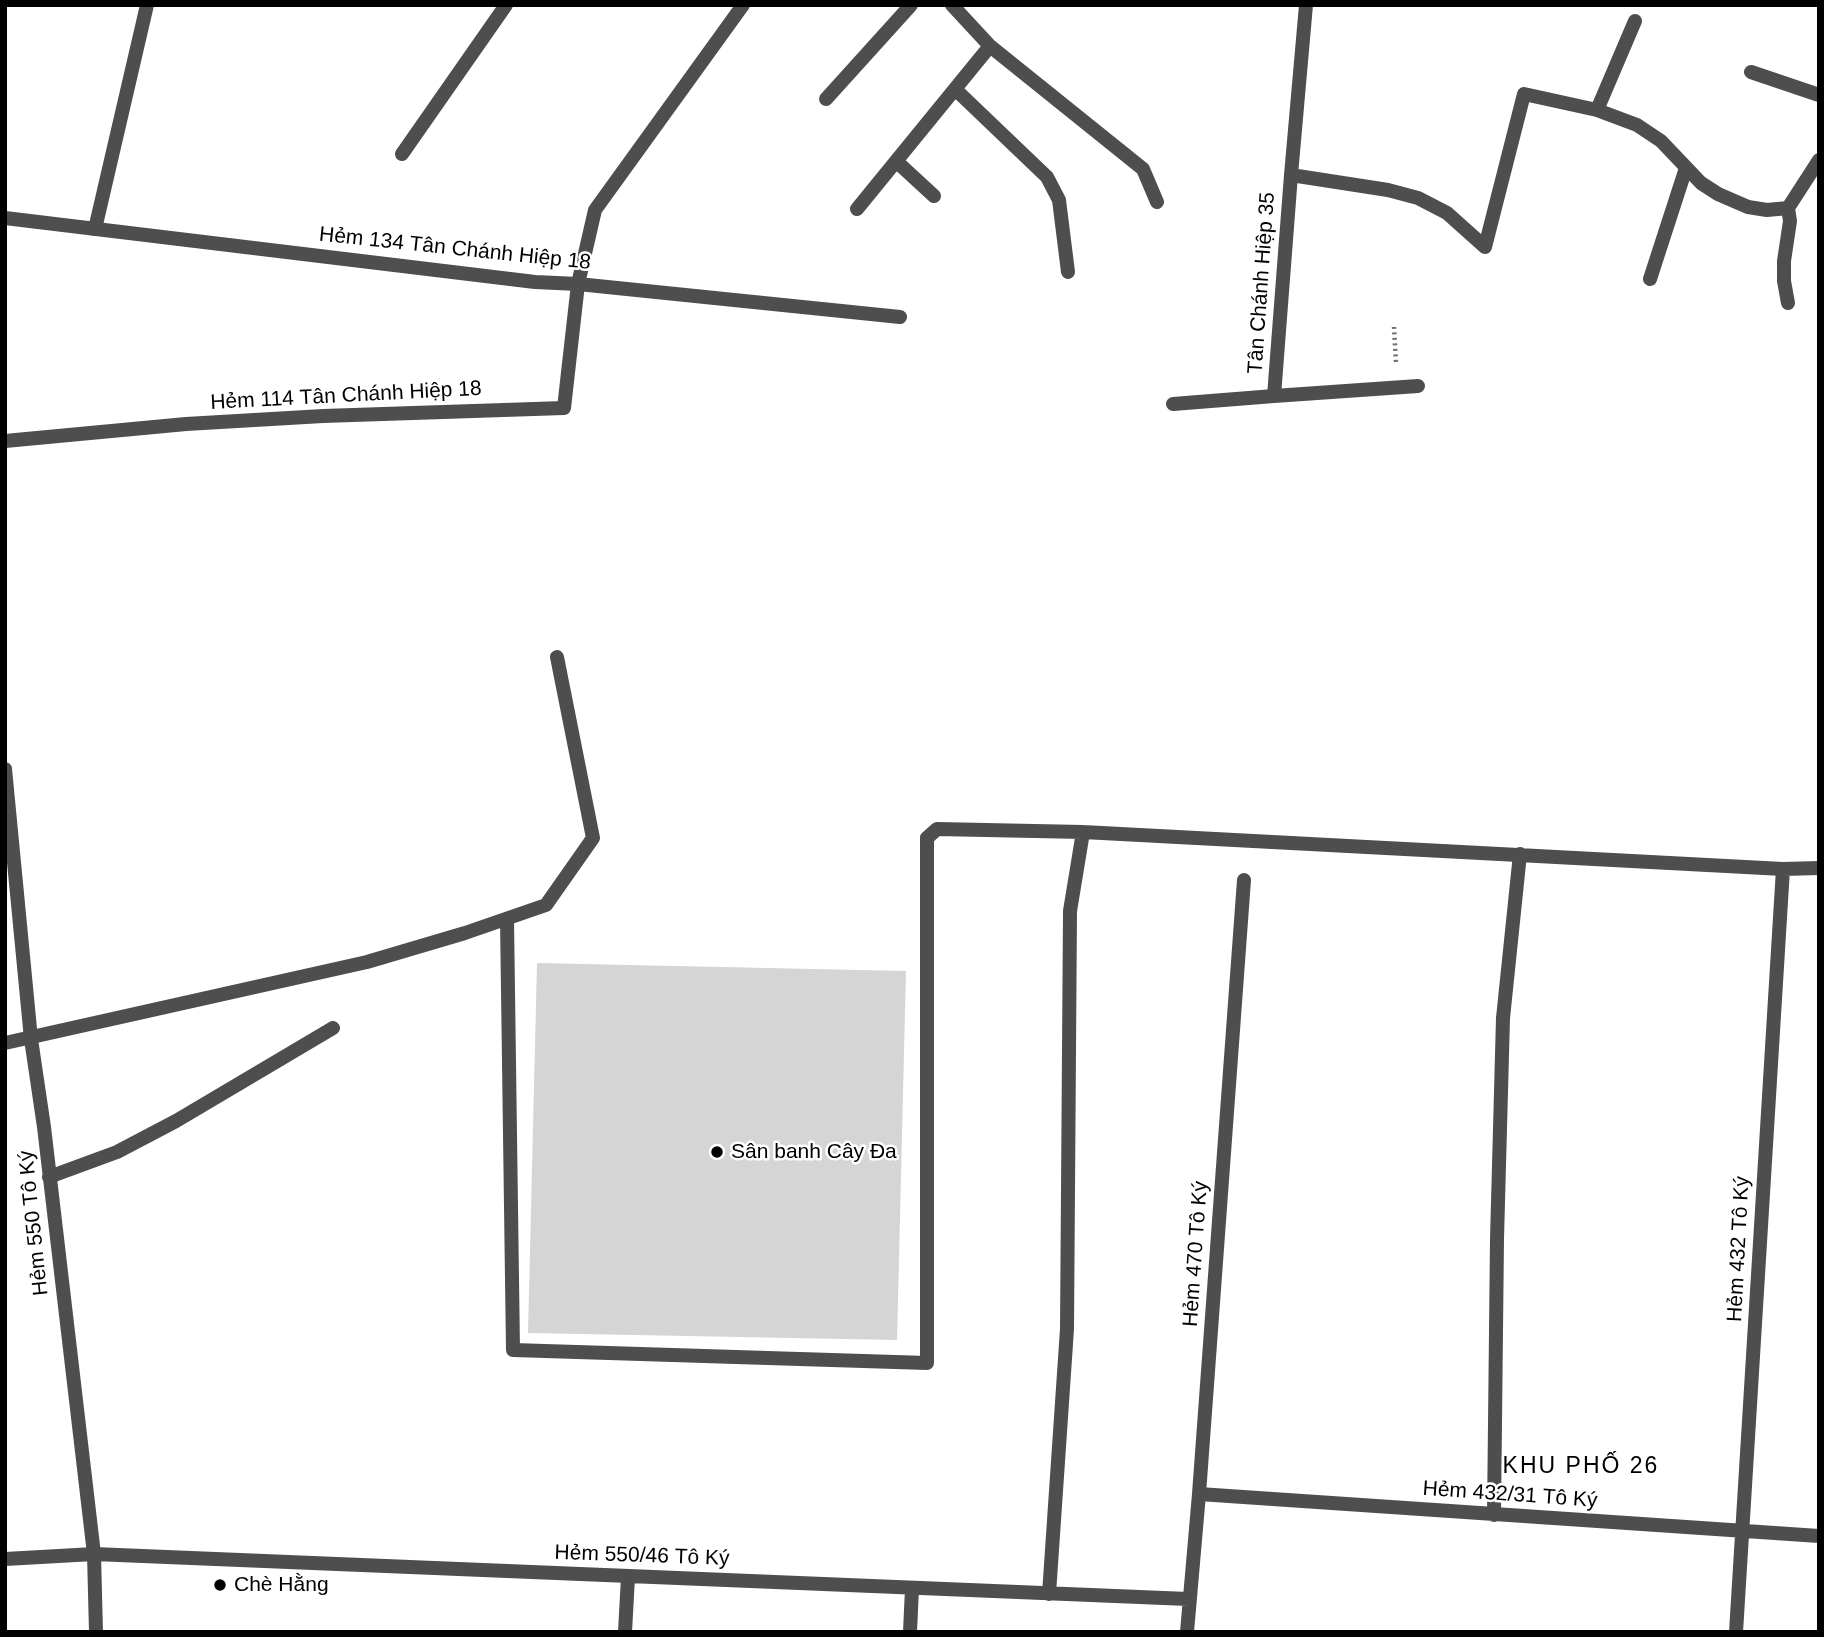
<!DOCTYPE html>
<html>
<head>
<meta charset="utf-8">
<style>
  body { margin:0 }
  #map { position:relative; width:1824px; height:1637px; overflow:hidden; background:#fff; font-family:Helvetica,sans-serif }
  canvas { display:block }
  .frame { position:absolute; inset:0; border:7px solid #000; pointer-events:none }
</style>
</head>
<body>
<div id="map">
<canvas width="1824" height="1637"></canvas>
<div class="frame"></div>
</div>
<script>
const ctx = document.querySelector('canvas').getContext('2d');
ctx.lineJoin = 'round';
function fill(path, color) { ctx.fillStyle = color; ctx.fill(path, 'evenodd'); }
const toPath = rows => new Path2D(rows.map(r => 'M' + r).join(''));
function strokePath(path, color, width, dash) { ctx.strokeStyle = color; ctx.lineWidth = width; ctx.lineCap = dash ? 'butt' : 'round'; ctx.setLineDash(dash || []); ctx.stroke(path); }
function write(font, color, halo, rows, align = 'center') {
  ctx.font = font + ' Helvetica,sans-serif'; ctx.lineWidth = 5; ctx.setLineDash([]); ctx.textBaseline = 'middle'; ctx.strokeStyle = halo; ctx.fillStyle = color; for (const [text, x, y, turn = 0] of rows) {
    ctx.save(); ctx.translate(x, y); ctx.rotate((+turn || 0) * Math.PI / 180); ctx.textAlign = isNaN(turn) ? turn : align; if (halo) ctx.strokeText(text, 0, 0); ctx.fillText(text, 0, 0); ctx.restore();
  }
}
fill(toPath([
  [537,963,906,971,897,1340,528,1333]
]), '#d5d5d5');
strokePath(toPath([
  [1394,327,1396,363]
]), '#707070', 4.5, [2, 3.5]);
strokePath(toPath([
  [952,5,990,46,1143,169,1157,202],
  [1751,72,1819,95],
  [955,89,1047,177,1059,200,1068,272],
  [826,99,911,5],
  [1597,110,1635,21],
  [402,154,506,5],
  [896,161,934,196],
  [1291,175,1306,5],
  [857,209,990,46],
  [95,229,147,5],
  [1650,279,1686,168],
  [1788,303,1784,281,1784,261,1790,221,1788,208,1819,160],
  [1418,386,1274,396,1291,175,1388,190,1418,198,1447,213,1485,247,1524,94,1597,110,1637,125,1661,141,1701,183,1718,194,1748,207,1767,210,1788,208],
  [1173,404,1274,396],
  [507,919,513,1350,927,1363,927,838],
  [5,1043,367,962,465,933,546,905,593,838,557,657]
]), '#4e4e4e', 14);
strokePath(toPath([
  [5,218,535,282,578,284,900,317],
  [5,441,186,424,323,416,564,408,578,284,595,210,743,5],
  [5,769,31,1039,44,1127,94,1554,96,1632],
  [927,838,937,829,1083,832,1783,869,1819,868],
  [49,1177,117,1152,176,1121,333,1028],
  [1199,1494,1819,1536],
  [1494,1515,1497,1239,1503,1018,1520,854],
  [5,1559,94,1554,1188,1599],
  [1049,1594,1067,1329,1070,911,1083,832],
  [625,1632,628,1577],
  [910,1632,912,1588],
  [1187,1632,1199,1494,1244,880],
  [1736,1632,1783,869]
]), '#4e4e4e', 14);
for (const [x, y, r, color] of [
  [717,1152,7,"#000"],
  [220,1585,7,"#000"]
]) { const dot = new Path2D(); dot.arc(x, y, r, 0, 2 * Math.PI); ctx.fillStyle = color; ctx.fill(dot); strokePath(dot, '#fff', 2.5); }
write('21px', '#000', '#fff', [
  ["Hẻm 134 Tân Chánh Hiệp 18",455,249,6],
  ["Tân Chánh Hiệp 35",1262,283,-86],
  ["Hẻm 114 Tân Chánh Hiệp 18",346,396,-3],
  ["Hẻm 550 Tô Ký",34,1223,-96],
  ["Hẻm 432 Tô Ký",1739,1249,-87],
  ["Hẻm 470 Tô Ký",1196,1254,-86],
  ["Hẻm 432/31 Tô Ký",1510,1495,4],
  ["Hẻm 550/46 Tô Ký",642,1556,2]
]);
write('21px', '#000', '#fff', [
  ["Sân banh Cây Đa",731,1152],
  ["Chè Hằng",234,1585]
], 'left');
ctx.letterSpacing = '2px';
write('23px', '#000', '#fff', [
  ["KHU PHỐ 26",1581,1467]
]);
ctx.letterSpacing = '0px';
</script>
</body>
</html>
